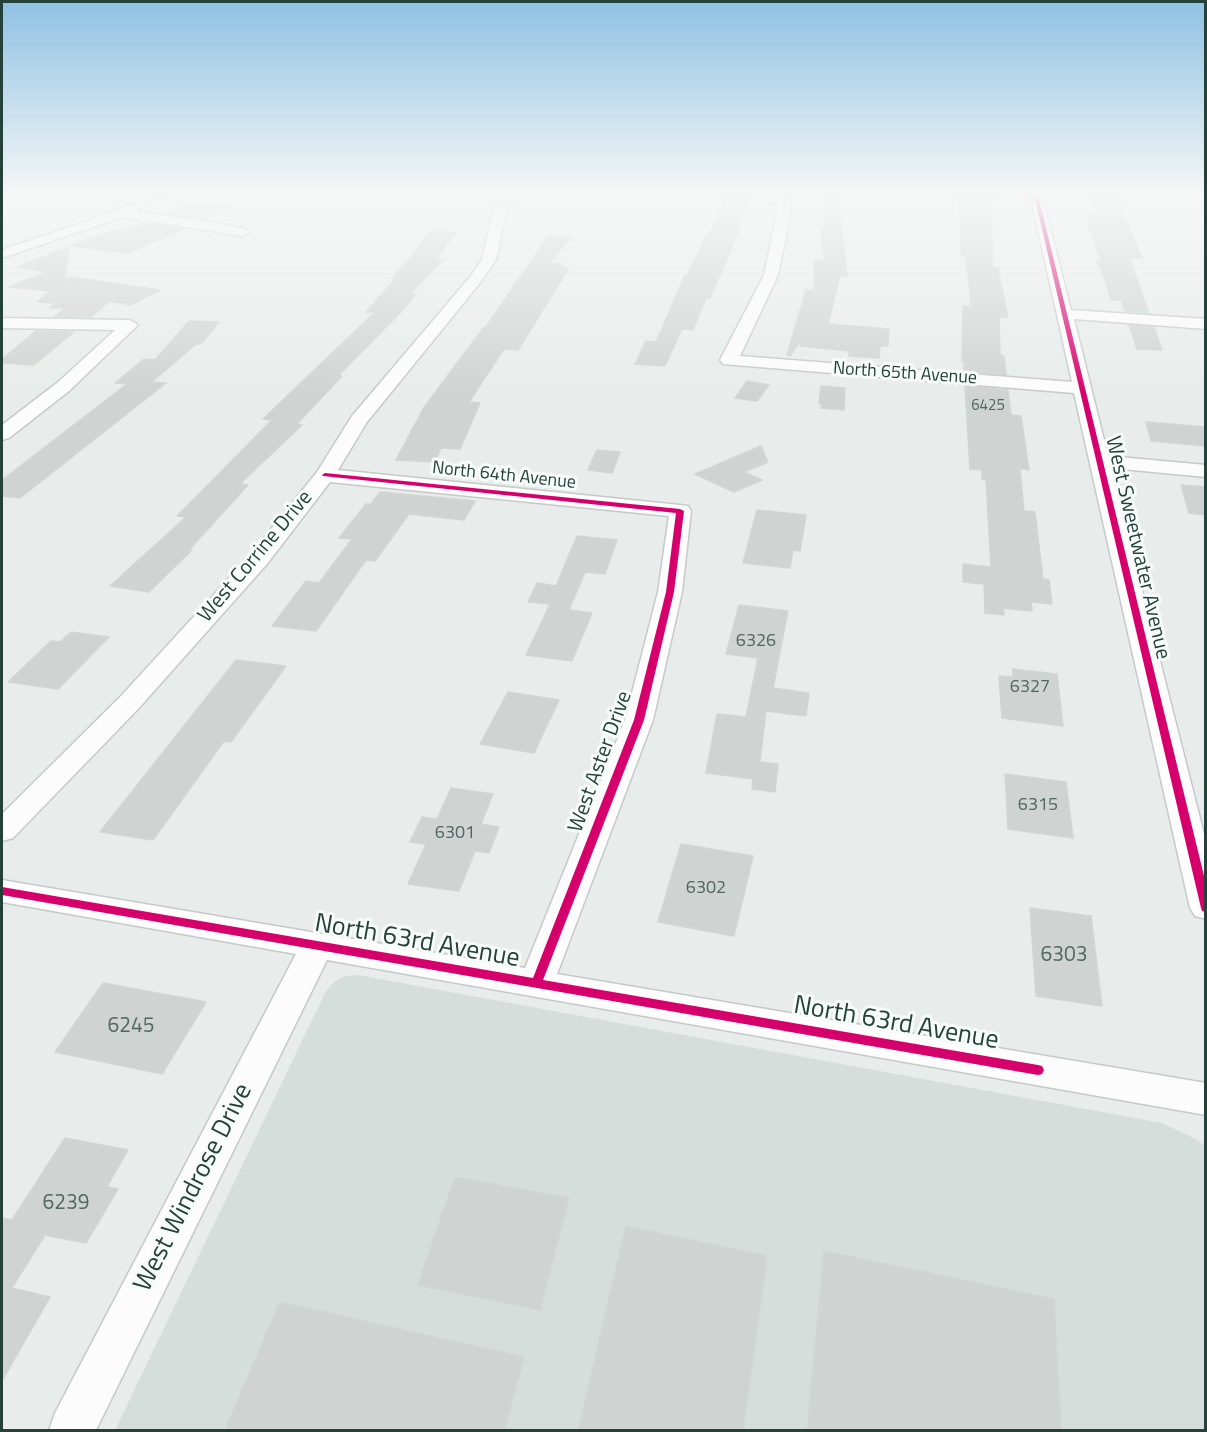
<!DOCTYPE html>
<html>
<head>
<meta charset="utf-8">
<style>
  body { margin:0 }
  #map { position:relative; width:1207px; height:1432px; overflow:hidden; background:#e8edeb; font-family:"Titillium Web",sans-serif }
  canvas { display:block }
  .frame { position:absolute; inset:0; border:3px solid #24423a; pointer-events:none }
</style>
</head>
<body>
<div id="map">
<canvas width="1207" height="1432"></canvas>
<div class="frame"></div>
</div>
<script>
const ctx = document.querySelector('canvas').getContext('2d');
ctx.lineJoin = 'round';
function fill(path, color) { ctx.fillStyle = color; ctx.fill(path, 'evenodd'); }
const toPath = rows => new Path2D(rows.map(r => 'M' + r).join(''));
function strokePath(path, color, width, dash) { ctx.strokeStyle = color; ctx.lineWidth = width; ctx.lineCap = dash ? 'butt' : 'round'; ctx.setLineDash(dash || []); ctx.stroke(path); }
function write(font, color, halo, rows, align = 'center') {
  ctx.font = font + ' "Titillium Web",sans-serif'; ctx.lineWidth = 6; ctx.setLineDash([]); ctx.textBaseline = 'middle'; ctx.strokeStyle = halo; ctx.fillStyle = color; for (const [text, x, y, turn = 0] of rows) {
    ctx.save(); ctx.translate(x, y); ctx.rotate((+turn || 0) * Math.PI / 180); ctx.textAlign = isNaN(turn) ? turn : align; if (halo) ctx.strokeText(text, 0, 0); ctx.fillText(text, 0, 0); ctx.restore();
  }
}
fill(toPath([
  [358,975,1162,1123,1196,1139,1205,1146,1205,1430,115,1430,325,993,333,983,344,976]
]), '#d6dedb');
const building = toPath([
  [725,195,749,195,734,243,710,298,706,298,693,330,682,329,665,366,635,364,646,341,656,342,685,275,687,275,707,235,709,235,725,195],
  [825,195,838,195,847,276,840,276,828,324,889,329,888,346,880,346,879,358,849,356,849,351,800,346,801,340,790,356,787,355,806,290,814,291,814,260,824,260,821,230,825,230,825,195],
  [959,195,992,196,992,267,998,268,1008,318,999,317,1000,355,1004,356,1006,375,964,371,964,361,962,361,963,306,971,306,966,256,961,256,959,195],
  [1090,195,1116,197,1142,258,1129,257,1149,313,1125,311,1121,300,1111,300,1105,279,1096,260,1101,261,1085,214,1096,214,1090,195],
  [195,202,233,206,204,219,167,214,195,202],
  [146,223,184,229,127,253,71,246,115,230,123,231,146,223],
  [431,231,456,232,436,260,443,260,410,294,416,294,402,311,338,376,342,376,297,424,302,425,240,484,248,485,189,550,192,550,149,592,110,586,186,517,177,516,272,420,263,419,375,312,366,312,396,278,392,278,407,262,431,231],
  [549,235,571,237,550,263,562,264,560,267,569,268,518,350,504,349,469,402,480,403,460,449,441,448,435,462,396,460,423,409,483,328,485,328,549,235],
  [69,247,65,281,70,277,160,290,131,305,109,301,91,317,54,317,65,308,49,308,55,303,37,302,51,291,9,287,46,272,17,267,69,247],
  [189,321,219,322,201,344,196,344,152,382,166,383,20,498,2,496,2,480,127,384,115,383,144,359,155,360,189,321],
  [1129,325,1154,327,1162,350,1137,349,1129,325],
  [36,331,74,332,34,365,2,363,2,359,36,331],
  [747,381,769,385,757,401,735,398,747,381],
  [821,386,845,388,844,410,821,408,822,404,819,404,821,386],
  [965,386,1008,390,1011,415,1021,416,1029,470,1020,469,1024,511,1035,512,1043,579,1049,580,1052,604,1031,602,1032,611,1003,608,1004,615,985,613,984,584,963,582,963,564,991,567,986,480,982,479,982,470,970,469,965,386],
  [1146,422,1206,427,1206,446,1151,441,1146,422],
  [761,446,768,462,744,472,762,480,734,492,695,474,761,446],
  [597,450,620,452,612,473,588,470,597,450],
  [1181,485,1206,487,1206,515,1189,513,1181,485],
  [380,492,475,501,464,520,409,514,375,561,366,560,316,631,272,626,306,581,319,583,352,539,339,538,366,504,371,504,380,492],
  [757,510,806,515,800,551,793,550,790,568,743,563,757,510],
  [577,536,617,540,605,574,585,572,569,610,592,613,572,661,526,655,550,604,528,602,537,583,556,586,577,536],
  [739,605,788,611,773,688,809,693,806,716,766,711,760,762,778,764,775,792,752,789,753,779,706,773,717,714,746,717,758,658,726,654,739,605],
  [71,632,109,637,58,689,8,682,51,641,60,642,71,632],
  [236,660,286,666,231,742,224,741,153,840,100,832,236,660],
  [1013,669,1057,674,1063,726,1002,718,999,676,1013,677,1013,669],
  [508,692,559,700,534,753,480,744,508,692],
  [1005,774,1066,782,1073,838,1008,829,1005,774],
  [451,788,493,794,481,824,499,827,489,853,475,851,459,891,408,884,426,844,410,842,422,817,437,819,451,788],
  [681,844,753,856,734,936,658,922,681,844],
  [1030,908,1091,916,1102,1006,1036,996,1030,908],
  [103,983,206,1002,162,1074,55,1052,103,983],
  [65,1138,128,1150,107,1187,118,1189,86,1243,45,1235,12,1288,50,1297,2,1381,2,1218,12,1220,65,1138],
  [455,1177,569,1198,540,1310,418,1285,455,1177],
  [626,1226,767,1256,743,1431,578,1431,626,1226],
  [824,1251,1054,1299,1061,1431,807,1431,824,1251],
  [280,1302,524,1357,504,1431,241,1431,226,1427,280,1302]
]);
fill(building, '#cfd4d2');
strokePath(building, '#d1d6d4', 1.5);
const minor = toPath([
  [149,195,164,195,137,211,243,228,250,232,243,236,123,217,2,258,2,250,88,221,134,203,149,195],
  [503,195,515,195,506,214,496,260,480,283,367,422,338,470,680,505,688,506,691,511,682,592,653,720,557,974,1206,1083,1206,1115,327,960,96,1430,49,1430,55,1413,296,954,2,902,2,880,525,968,625,720,658,592,669,516,330,482,267,564,139,708,13,838,2,841,2,814,121,696,251,554,317,472,352,416,470,277,482,260,492,214,503,195],
  [778,195,790,195,790,218,778,275,740,356,1072,382,1030,195,1042,195,1071,310,1206,319,1206,329,1074,319,1108,456,1206,465,1206,477,1111,468,1206,842,1206,919,1195,916,1190,908,1074,393,723,364,720,360,764,275,776,218,778,195],
  [2,318,130,320,138,325,69,391,9,438,2,440,2,425,57,383,115,330,2,328,2,318]
]);
strokePath(minor, '#c5cac8', 3);
fill(minor, '#fcfcfc');
fill(toPath([
  [1034,195,1038,195,1206,884,1206,912,1202,911,1201,908,1034,195],
  [325,473,680,509,684,511,674,592,644,720,543,980,1038,1065,1042,1066,1044,1070,1042,1074,1038,1075,2,895,2,887,533,978,634,720,666,592,676,513,323,476,322,475,325,473]
]), '#d6006c');
const sky = ctx.createLinearGradient(0, 0, 0, 395);
sky.addColorStop(0, '#8fc1e3');
sky.addColorStop(0.49, '#f5f7f6');
sky.addColorStop(1, '#f5f7f600');
ctx.fillStyle = sky;
ctx.fillRect(0, 0, 1207, 395);
write('15px', '#506761', null, [
  ["6425",988,406]
]);
write('18px', '#24423a', '#f7fbf9', [
  ["North 65th Avenue",905,374,4],
  ["North 64th Avenue",504,476,6]
]);
write('18px', '#506761', null, [
  ["6326",756,642],
  ["6327",1030,688],
  ["6315",1038,806],
  ["6301",455,834],
  ["6302",706,889]
]);
write('21px', '#24423a', '#f7fbf9', [
  ["West Sweetwater Avenue",1137,548,77],
  ["West Corrine Drive",256,557,-50],
  ["West Aster Drive",601,762,-70]
]);
write('21px', '#506761', null, [
  ["6303",1064,956],
  ["6245",131,1027],
  ["6239",66,1204]
]);
write('26px', '#24423a', '#f7fbf9', [
  ["North 63rd Avenue",417,942,10],
  ["North 63rd Avenue",896,1024,10],
  ["West Windrose Drive",194,1188,-63]
]);
</script>
</body>
</html>
